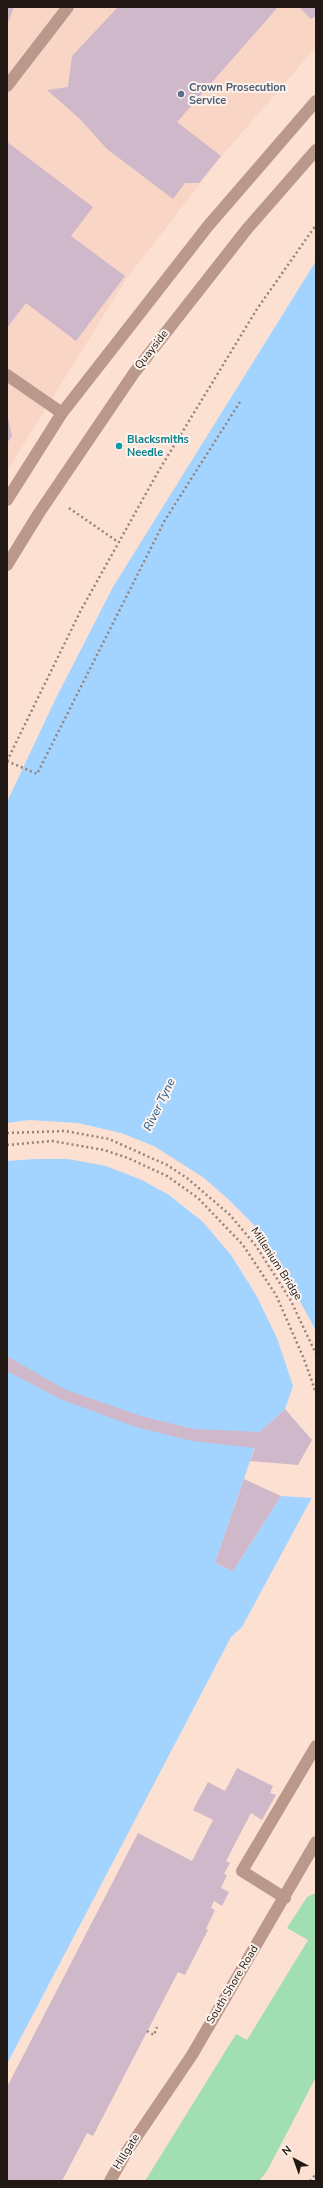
<!DOCTYPE html>
<html>
<head>
<meta charset="utf-8">
<style>
  body { margin:0 }
  #map { position:relative; width:323px; height:2188px; overflow:hidden; background:#fce1d3; font-family:"Nunito Sans",sans-serif }
  canvas { display:block }
  .frame { position:absolute; inset:0; border:8px solid #211813; pointer-events:none }
  .north { position:absolute; left:275px; top:2140px; width:40px; height:40px; -webkit-text-stroke:3px #fdf2ec; paint-order:stroke; rotate:319deg; font-size:11px; font-weight:700; line-height:16px; text-align:center; color:#211813 }
  .north::after { content:''; display:block; margin:auto; width:14px; height:18px; background:#211813; clip-path:polygon(50% 0,100% 100%,50% 72%,0 100%) }
</style>
</head>
<body>
<div id="map">
<canvas width="323" height="2188"></canvas>
<div class="frame"></div>
<div class="north">N</div>
</div>
<script>
const ctx = document.querySelector('canvas').getContext('2d');
ctx.lineJoin = 'round';
function fill(path, color) { ctx.fillStyle = color; ctx.fill(path, 'evenodd'); }
const toPath = rows => new Path2D(rows.map(r => 'M' + r).join(''));
function strokePath(path, color, width, dash) { ctx.strokeStyle = color; ctx.lineWidth = width; ctx.lineCap = dash ? 'butt' : 'round'; ctx.setLineDash(dash || []); ctx.stroke(path); }
function write(font, color, halo, rows, align = 'center') {
  ctx.font = font + ' "Nunito Sans",sans-serif'; ctx.lineWidth = 4; ctx.setLineDash([]); ctx.textBaseline = 'middle'; ctx.strokeStyle = halo; ctx.fillStyle = color; for (const [text, x, y, turn = 0] of rows) {
    ctx.save(); ctx.translate(x, y); ctx.rotate((+turn || 0) * Math.PI / 180); ctx.textAlign = isNaN(turn) ? turn : align; if (halo) ctx.strokeText(text, 0, 0); ctx.fillText(text, 0, 0); ctx.restore();
  }
}
fill(toPath([
  [7,7,316,7,316,47,221,157,127,278,7,471]
]), '#f8d5c4');
fill(toPath([
  [316,1893,316,2077,267,2171,259,2181,145,2181,236,2034,247,2040,308,1940,287,1928,307,1897]
]), '#a1deb1');
fill(toPath([
  [316,261,316,1490,242,1627,231,1637,7,2064,7,802,55,700,113,587]
]), '#a3d3ff');
fill(toPath([
  [29,1120,78,1123,121,1133,154,1146,204,1178,227,1198,253,1224,275,1256,313,1325,316,1332,316,1490,312,1498,281,1496,233,1571,215,1563,260,1432,285,1409,293,1386,277,1338,256,1295,231,1255,203,1222,169,1195,142,1180,106,1166,68,1159,36,1159,7,1161,7,1123]
]), '#fce1d3');
fill(toPath([
  [7,7,14,7,7,25],
  [118,7,278,7,177,122,221,156,199,183,185,183,173,199,107,149,80,119,47,90,68,87,72,56],
  [299,7,316,7,316,16,311,19],
  [7,142,93,207,71,236,125,276,76,341,26,303,7,328],
  [7,413,12,436,7,443],
  [7,1356,64,1389,141,1416,194,1429,260,1432,285,1409,312,1440,298,1465,250,1461,255,1448,192,1441,136,1427,60,1399,7,1371],
  [244,1479,281,1496,233,1571,215,1563],
  [237,1768,273,1786,270,1793,276,1795,262,1820,251,1813,226,1861,230,1863,224,1874,227,1875,221,1888,229,1892,222,1906,214,1901,211,1908,215,1910,206,1929,208,1930,185,1975,178,1972,93,2136,87,2133,62,2181,7,2181,7,2087,138,1833,192,1861,213,1820,193,1810,208,1782,225,1791]
]), '#cfb8c9');
strokePath(toPath([
  [69,508,118,542],
  [7,761,81,610,158,472,257,309,316,225],
  [7,761,37,774,165,520,240,402],
  [7,1133,65,1131,109,1139,167,1165,187,1178,230,1215,256,1246,290,1299,316,1354],
  [7,1145,52,1141,104,1150,128,1158,167,1176,198,1198,243,1245,276,1295,304,1359,316,1393],
  [147,2031,154,2035,157,2027],
  [310,2181,316,2174]
]), '#958278', 2.5, [2, 3]);
strokePath(toPath([
  [7,86,68,7],
  [7,375,62,413],
  [7,500,62,413,208,226,316,101],
  [7,565,39,513,134,373,247,229,316,150],
  [285,1898,242,1871,316,1746],
  [110,2181,127,2151,192,2055,316,1842]
]), '#ba988c', 12);
for (const [x, y, r, color] of [
  [181,94,4,"#5c6f8a"],
  [119,446,4,"#0f9aa8"]
]) { const dot = new Path2D(); dot.arc(x, y, r, 0, 2 * Math.PI); ctx.fillStyle = color; ctx.fill(dot); strokePath(dot, '#fdf2ec', 1.5); }
write('bold 11px', '#4e5e75', '#fdf2ec', [
  ["Crown Prosecution",189,88],
  ["Service",189,101]
], 'left');
write('11px', '#211813', '#fdf2ec', [
  ["Quayside",152,350,-52],
  ["Millenium Bridge",276,1264,57],
  ["South Shore Road",233,1985,-59],
  ["Hillgate",127,2152,-58]
]);
write('bold 11px', '#0d838f', '#fdf2ec', [
  ["Blacksmiths",127,440],
  ["Needle",127,453]
], 'left');
write('italic 12px', '#1a5b8c', '#fdf2ec', [
  ["River Tyne",160,1105,-64]
]);
</script>
</body>
</html>
